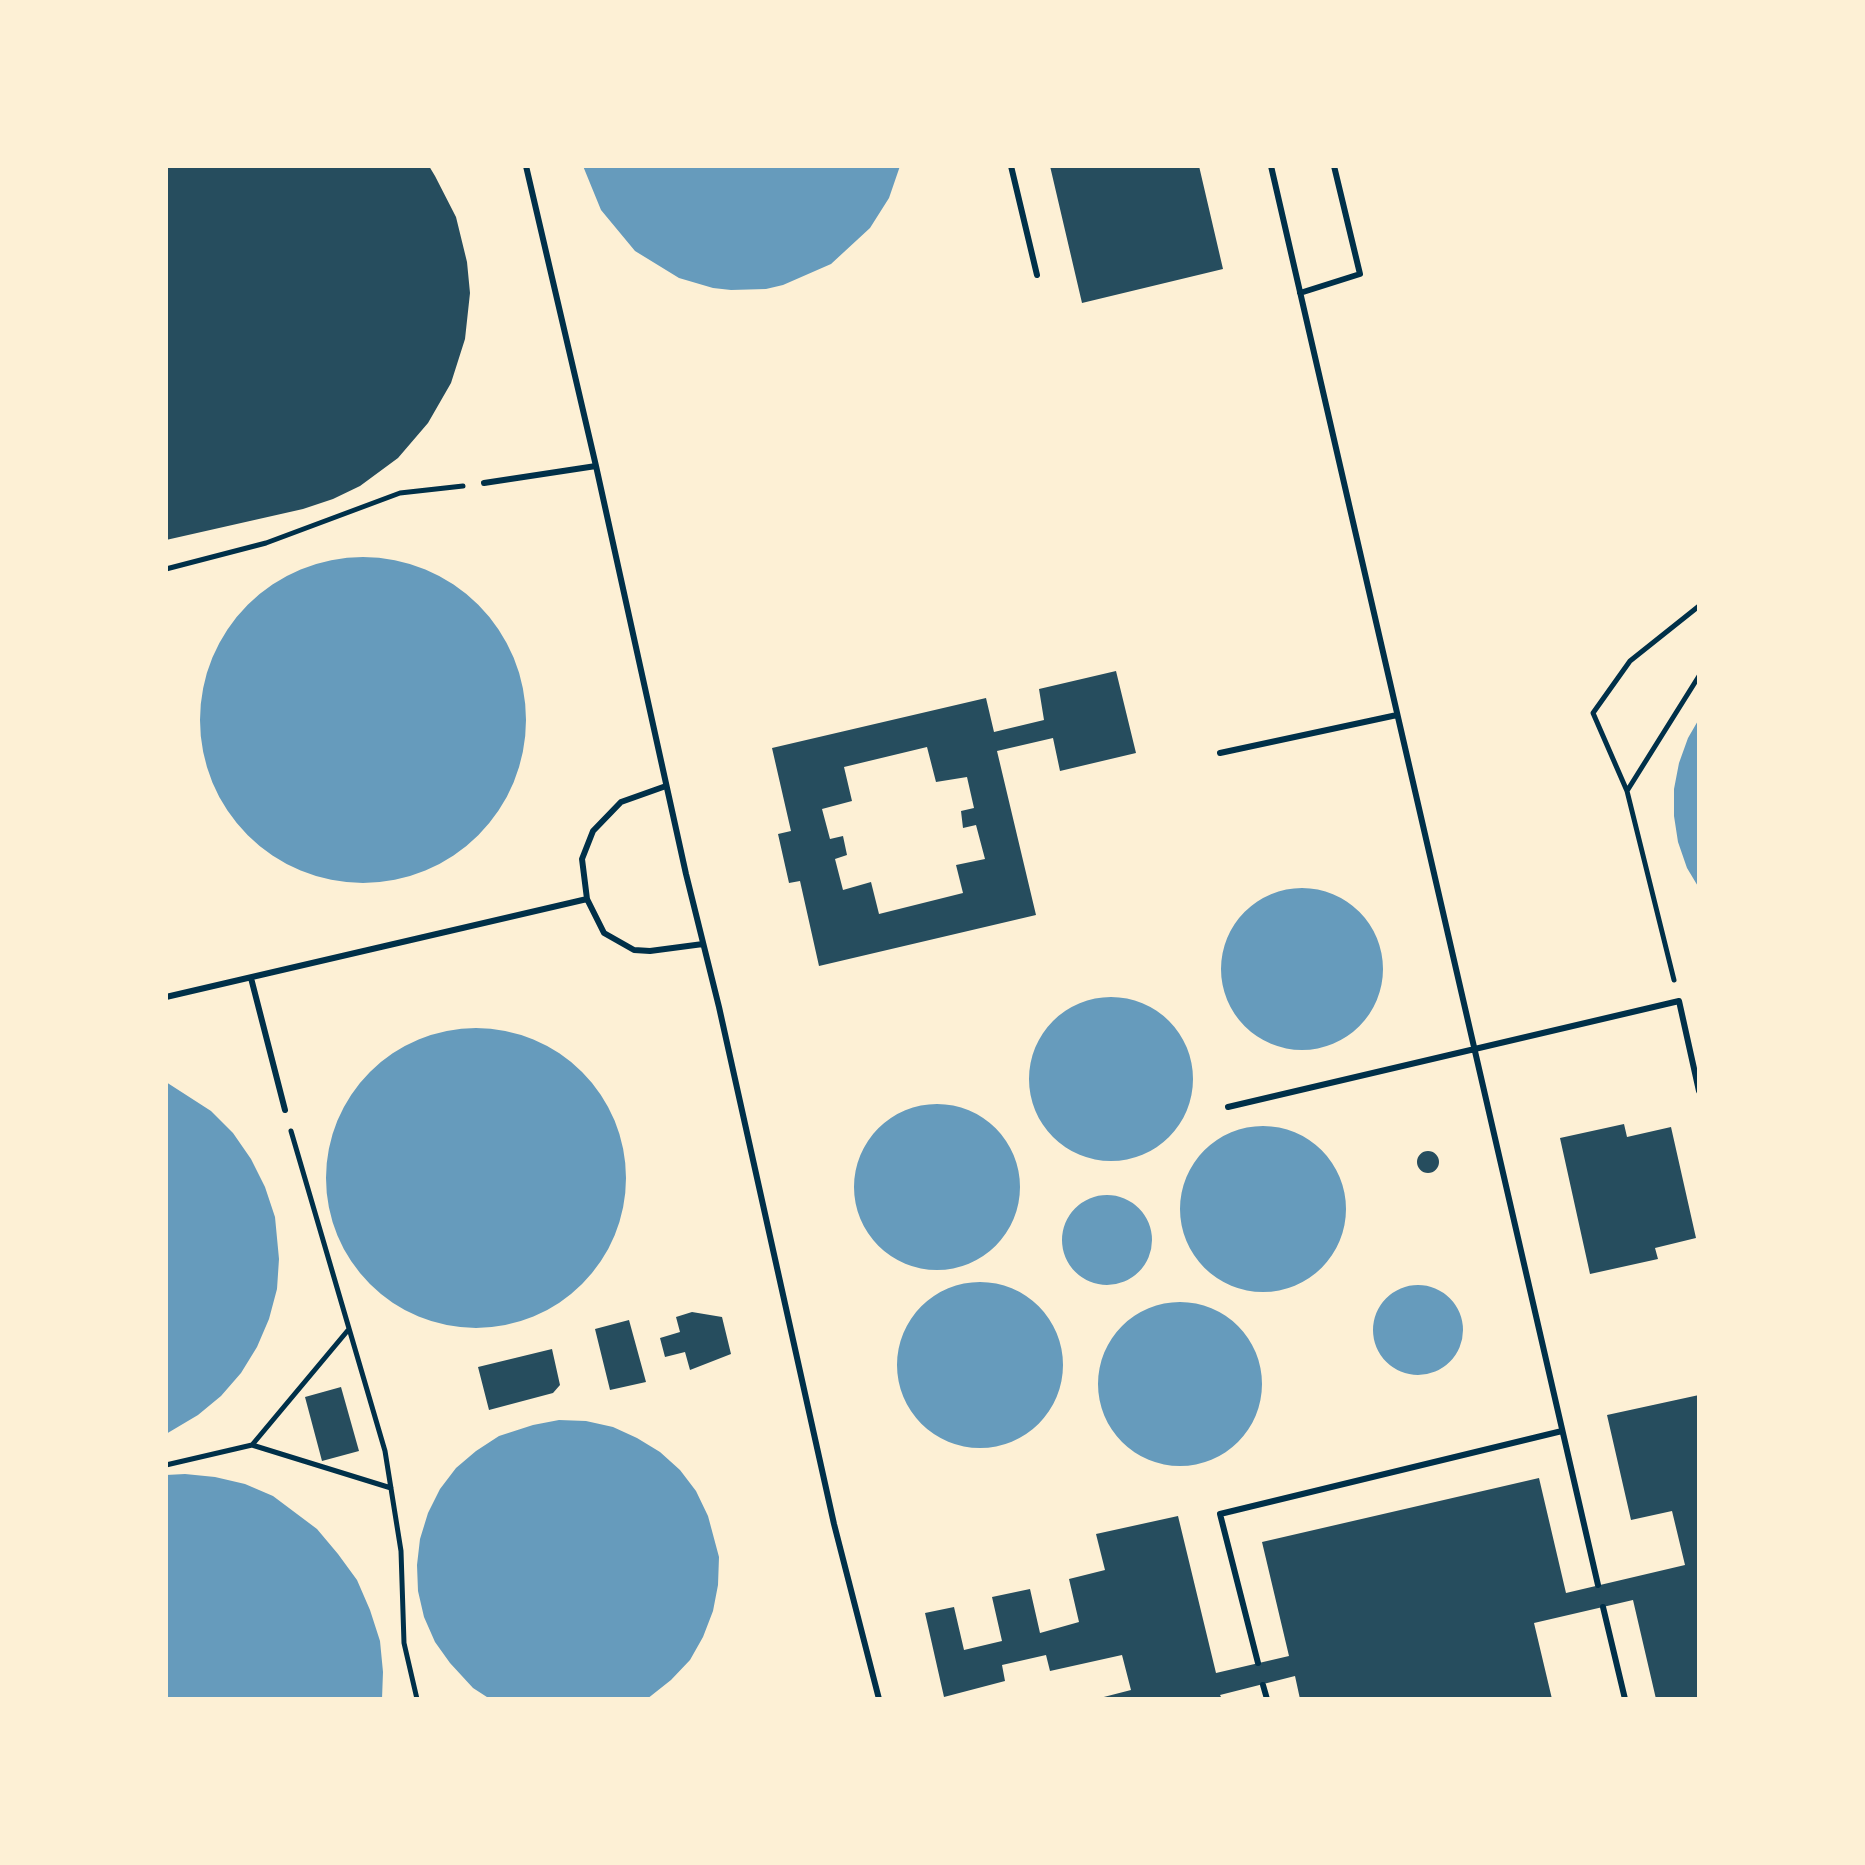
<!DOCTYPE html>
<html>
<head>
<meta charset="utf-8">
<style>
  body { margin:0 }
  #map { position:relative; width:1865px; height:1865px; overflow:hidden; background:#fdf0d5; font-family:"IBM Plex Sans",sans-serif }
  canvas { display:block }
  .frame { position:absolute; inset:0; border:168px solid #fdf0d5; pointer-events:none }
</style>
</head>
<body>
<div id="map">
<canvas width="1865" height="1865"></canvas>
<div class="frame"></div>
</div>
<script>
const ctx = document.querySelector('canvas').getContext('2d');
ctx.lineJoin = 'round';
function fill(path, color) { ctx.fillStyle = color; ctx.fill(path, 'evenodd'); }
const toPath = rows => new Path2D(rows.map(r => 'M' + r).join(''));
function strokePath(path, color, width, dash) { ctx.strokeStyle = color; ctx.lineWidth = width; ctx.lineCap = dash ? 'butt' : 'round'; ctx.setLineDash(dash || []); ctx.stroke(path); }
fill(toPath([
  [583,166,900,166,889,198,870,228,831,264,783,285,766,289,731,290,713,288,679,278,635,251,601,210],
  '200 720a163 163 0 1 1 326 0a163 163 0 1 1-326 0Z',
  [1699,719,1699,888,1687,868,1678,842,1674,816,1674,789,1679,763,1688,738],
  '1221 969a81 81 0 1 1 162 0a81 81 0 1 1-162 0Z',
  '1029 1079a82 82 0 1 1 164 0a82 82 0 1 1-164 0Z',
  '326 1178a150 150 0 1 1 300 0a150 150 0 1 1-300 0Z',
  [166,1082,211,1111,233,1133,251,1159,265,1187,275,1217,279,1259,277,1289,269,1319,257,1347,241,1373,221,1396,198,1415,166,1434],
  '854 1187a83 83 0 1 1 166 0a83 83 0 1 1-166 0Z',
  '1180 1209a83 83 0 1 1 166 0a83 83 0 1 1-166 0Z',
  '1062 1240a45 45 0 1 1 90 0a45 45 0 1 1-90 0Z',
  '897 1365a83 83 0 1 1 166 0a83 83 0 1 1-166 0Z',
  '1373 1330a45 45 0 1 1 90 0a45 45 0 1 1-90 0Z',
  '1098 1384a82 82 0 1 1 164 0a82 82 0 1 1-164 0Z',
  [559,1420,586,1421,613,1427,637,1438,660,1452,680,1470,696,1491,708,1516,719,1557,718,1585,713,1611,703,1637,690,1660,671,1680,647,1699,490,1699,473,1688,450,1663,435,1642,424,1617,418,1591,417,1565,420,1539,428,1513,440,1489,456,1468,476,1451,499,1436,533,1425],
  [185,1474,215,1477,245,1484,273,1496,317,1529,338,1554,357,1580,370,1610,380,1641,383,1672,382,1699,166,1699,166,1475]
]), '#669bbc');
fill(toPath([
  [166,166,429,166,435,176,456,217,467,262,470,293,465,339,451,383,428,423,398,458,360,486,333,499,303,509,166,540],
  [1050,166,1199,166,1223,269,1082,303],
  [1116,671,1136,753,1060,771,1053,738,997,751,1036,915,819,966,800,881,789,883,778,834,791,831,772,748,986,698,994,732,1044,720,1039,689],
  [927,747,936,782,967,777,974,808,961,811,963,828,976,825,985,859,956,865,963,893,879,914,871,882,843,890,835,859,847,855,843,836,830,839,822,809,852,801,844,767],
  [1624,1124,1627,1137,1671,1127,1696,1238,1655,1248,1658,1259,1590,1274,1560,1138],
  '1417 1162a11 11 0 1 1 22 0a11 11 0 1 1-22 0Z',
  [692,1312,722,1317,731,1354,690,1370,685,1352,665,1357,660,1338,680,1332,676,1317],
  [629,1320,646,1382,610,1390,595,1329],
  [552,1349,560,1385,553,1393,489,1410,478,1367],
  [341,1387,359,1451,322,1461,305,1397],
  [1699,1395,1699,1699,1656,1699,1633,1600,1534,1623,1552,1699,1300,1699,1295,1676,1220,1695,1222,1699,1096,1699,1131,1690,1122,1655,1050,1671,1046,1655,1002,1665,1005,1681,944,1697,925,1613,954,1607,964,1650,1002,1641,992,1597,1030,1589,1040,1633,1079,1622,1069,1579,1105,1570,1096,1534,1178,1516,1216,1673,1289,1656,1262,1542,1539,1478,1566,1593,1685,1565,1672,1511,1631,1520,1607,1415]
]), '#264d5e');
strokePath(toPath([
  [166,569,266,543,400,493,463,486],
  [1627,791,1593,713,1630,661,1699,606],
  [1674,980,1627,791,1699,676],
  [291,1131,385,1451,401,1551,404,1643,417,1699],
  [252,1445,391,1488],
  [166,1465,252,1445,349,1329]
]), '#003049', 5);
strokePath(toPath([
  [526,166,596,466,686,874,719,1007,834,1524,879,1699],
  [1011,166,1037,275],
  [1271,166,1598,1585],
  [1300,293,1360,274,1334,166],
  [484,483,596,466],
  [1220,753,1397,715],
  [666,786,621,802,593,831,582,859,587,899,604,933,634,950,650,951,703,944],
  [251,978,285,1110],
  [166,997,587,899],
  [1228,1107,1679,1001,1699,1091],
  [1603,1607,1625,1699],
  [1258,1663,1220,1514,1562,1431],
  [1263,1685,1267,1699]
]), '#003049', 6);
</script>
</body>
</html>
